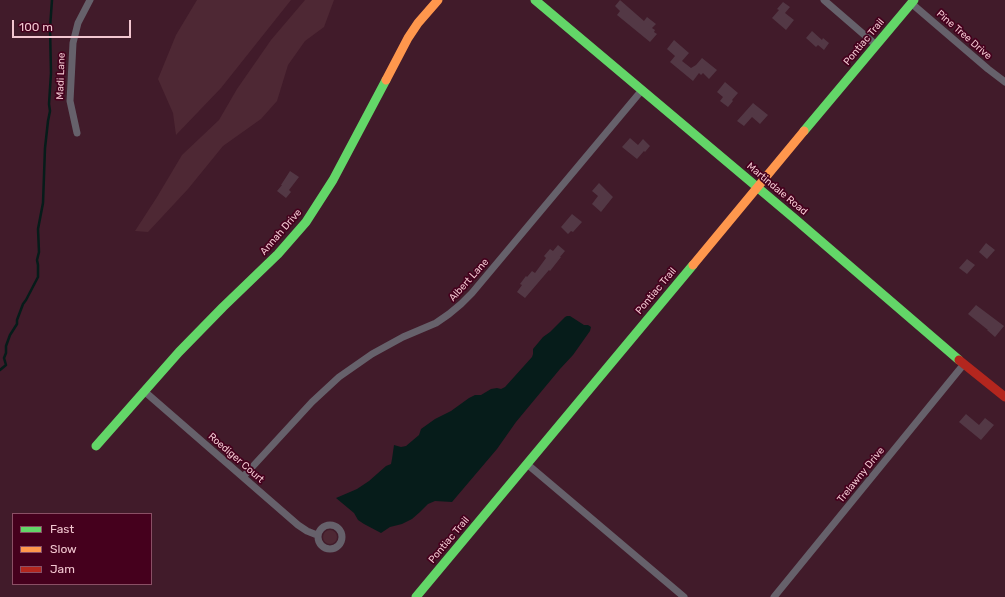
<!DOCTYPE html>
<html>
<head>
<meta charset="utf-8">
<style>
  body { margin:0 }
  #map { position:relative; width:1005px; height:597px; overflow:hidden; background:#411b2a; font-family:Rubik,sans-serif }
  canvas { display:block }
  .legend { position:absolute; left:12px; top:513px; width:140px; height:72px; box-sizing:border-box; background:#45001d; border:1px solid #8a4f65; margin:0; padding:5px 7px; list-style:none; font-size:12px; color:#f2c6d0 }
  .legend li { display:flex; align-items:center; gap:8px; height:20px }
  .legend b { width:20px; border:1px solid #8a4f65 }
  .scale { position:absolute; left:12px; top:20px; width:119px; height:18px; box-sizing:border-box; border:2px solid #f2c6d0; border-top:0; padding-left:5px; font-size:12px; line-height:14px; white-space:nowrap; color:#f2c6d0; -webkit-text-stroke:3px #45001d; paint-order:stroke }
</style>
</head>
<body>
<div id="map">
<canvas width="1005" height="597"></canvas>
<ul class="legend">
<li><b style="height:5px;background:#63d668"></b>Fast</li>
<li><b style="height:5px;background:#ff974d"></b>Slow</li>
<li><b style="height:5px;background:#b3261e"></b>Jam</li>
</ul>
<div class="scale">100 m</div>
</div>
<script>
const ctx = document.querySelector('canvas').getContext('2d');
ctx.lineJoin = 'round';
function fill(path, color) { ctx.fillStyle = color; ctx.fill(path, 'evenodd'); }
const toPath = rows => new Path2D(rows.map(r => 'M' + r).join(''));
function strokePath(path, color, width, dash) { ctx.strokeStyle = color; ctx.lineWidth = width; ctx.lineCap = dash ? 'butt' : 'round'; ctx.setLineDash(dash || []); ctx.stroke(path); }
function write(font, color, halo, rows, align = 'center') {
  ctx.font = font + ' Rubik,sans-serif'; ctx.lineWidth = 3.5; ctx.setLineDash([]); ctx.textBaseline = 'middle'; ctx.strokeStyle = halo; ctx.fillStyle = color; for (const [text, x, y, turn = 0] of rows) {
    ctx.save(); ctx.translate(x, y); ctx.rotate((+turn || 0) * Math.PI / 180); ctx.textAlign = isNaN(turn) ? turn : align; if (halo) ctx.strokeText(text, 0, 0); ctx.fillText(text, 0, 0); ctx.restore();
  }
}
fill(toPath([
  [197,0,291,0,221,88,176,135,173,113,158,79,176,35],
  [305,0,334,0,324,27,305,41,288,65,277,101,261,119,223,146,188,189,148,232,135,231,157,197,182,155,219,120,237,89,271,40],
  '323 537a7 7 0 1 1 14 0a7 7 0 1 1-14 0Z'
]), '#4e2834');
fill(toPath([
  [567,316,570,316,584,325,588,325,591,327,590,331,573,355,560,369,516,422,497,449,452,502,435,501,428,504,420,512,412,519,402,524,390,527,381,533,364,524,358,520,354,513,336,498,357,489,369,481,386,466,391,464,392,459,394,445,401,447,406,446,419,435,421,429,435,419,451,411,469,398,475,395,481,395,491,389,497,388,501,389,505,387,532,357,533,354,533,349,543,337,550,332,565,317]
]), '#061c1a');
strokePath(toPath([
  [0,370,6,365,4,358,6,353,6,346,10,335,17,324,17,320,23,304,26,300,38,277,38,265,37,260,39,252,38,229,43,203,45,148,48,121,50,111,49,104,51,73,50,28,52,0]
]), '#061c1a', 2.5);
fill(toPath([
  [620,0,644,21,647,17,656,24,652,28,655,30,654,32,657,34,650,42,617,15,620,11,615,6],
  [783,2,790,7,785,13,794,20,786,30,772,18,779,10,777,9],
  [812,31,822,40,823,38,829,43,824,50,818,45,816,47,806,38],
  [674,40,689,53,682,61,691,68,696,65,702,58,717,70,709,79,703,73,701,75,699,73,693,81,670,62,675,56,667,49],
  [725,82,738,93,732,100,733,101,728,107,720,101,723,97,717,92],
  [753,103,768,115,760,124,752,117,744,126,737,121],
  [630,138,638,145,643,139,650,146,645,152,644,151,637,159,622,147],
  [290,171,299,177,289,190,291,192,286,198,277,191,282,185,281,185],
  [599,183,613,197,601,212,592,204,598,196,592,191],
  [572,214,582,222,573,232,571,231,568,234,561,227],
  [986,243,995,250,987,259,979,252],
  [558,245,565,251,560,257,561,257,550,271,549,270,525,298,517,292,522,285,520,284,526,276,527,277,532,271,535,273,546,258,544,256,550,249,553,251],
  [967,259,975,265,967,274,959,268],
  [976,305,1004,326,995,337,987,330,988,330,968,314],
  [966,414,979,425,985,418,994,425,981,440,959,422]
]), '#533845');
strokePath(toPath([
  [824,0,876,45],
  [911,3,988,69,1005,82],
  [77,133,70,101,73,43,78,23,90,0],
  [144,391,298,525,307,531,317,535],
  [527,464,684,597],
  [243,477,312,402,339,377,372,354,403,337,436,323,449,314,461,304,472,293,642,90],
  '318 537a12 12 0 1 1 24 0a12 12 0 1 1-24 0Z',
  [774,597,964,364]
]), '#66616b', 7);
strokePath(toPath([
  [535,0,795,219,959,360],
  [804,131,914,0],
  [96,446,179,352,223,307,278,254,306,222,333,180,386,80],
  [416,597,693,265]
]), '#63d668', 9);
strokePath(toPath([
  [386,80,408,38,418,23,438,0],
  [693,265,804,131]
]), '#ff974d', 9);
strokePath(toPath([
  [959,360,1005,397]
]), '#b3261e', 9);
write('10px', '#f2c6d0', '#45001d', [
  ["Pine Tree Drive",964,35,41],
  ["Pontiac Trail",864,42,-50],
  ["Madi Lane",61,76,-88],
  ["Martindale Road",777,189,40],
  ["Annah Drive",281,232,-49],
  ["Albert Lane",469,280,-48],
  ["Pontiac Trail",656,291,-50],
  ["Roediger Court",236,458,41],
  ["Trelawny Drive",861,475,-51],
  ["Pontiac Trail",449,540,-50]
]);
</script>
</body>
</html>
